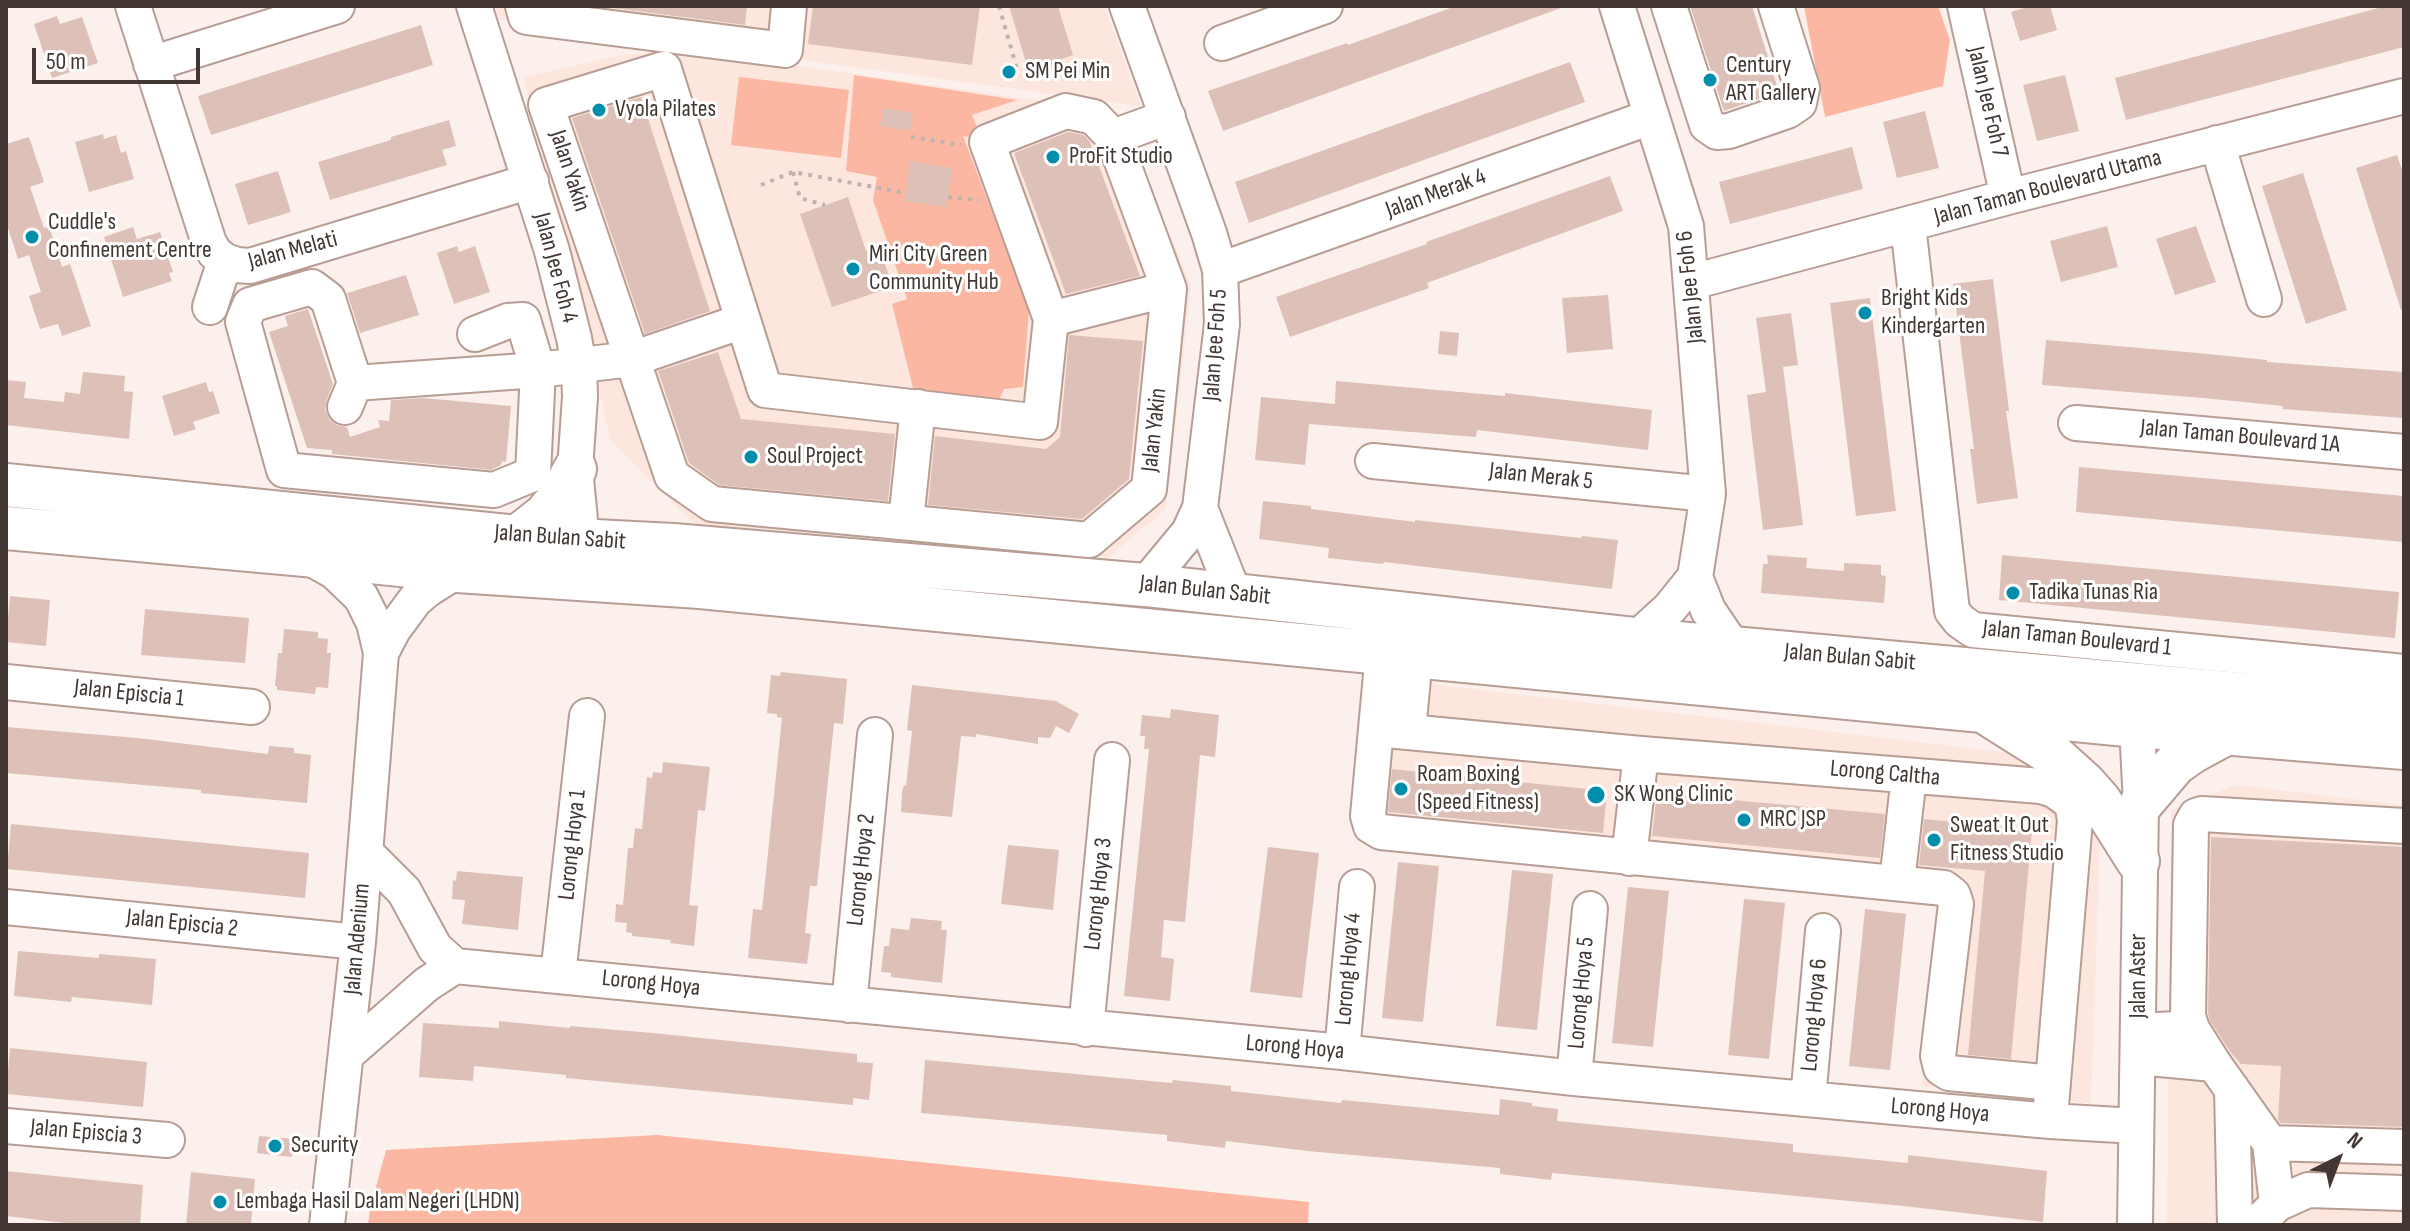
<!DOCTYPE html>
<html>
<head>
<meta charset="utf-8">
<style>
  body { margin:0 }
  #map { position:relative; width:2410px; height:1231px; overflow:hidden; background:#fbf0ec; font-family:"Sofia Sans Condensed",sans-serif }
  canvas { display:block }
  .frame { position:absolute; inset:0; border:8px solid #423733; pointer-events:none }
  .north { position:absolute; left:2298px; top:1119px; width:80px; height:80px; -webkit-text-stroke:6px #fff; paint-order:stroke; rotate:42deg; font-size:22px; font-weight:700; line-height:32px; text-align:center; color:#423733 }
  .north::after { content:''; display:block; margin:auto; width:28px; height:36px; background:#423733; clip-path:polygon(50% 0,100% 100%,50% 72%,0 100%) }
  .scale { position:absolute; left:32px; top:48px; width:168px; height:36px; box-sizing:border-box; border:4px solid #423733; border-top:0; padding-left:10px; font-size:24px; line-height:28px; white-space:nowrap; color:#423733; -webkit-text-stroke:6px #fff; paint-order:stroke }
</style>
</head>
<body>
<div id="map">
<canvas width="2410" height="1231"></canvas>
<div class="frame"></div>
<div class="north">N</div>
<div class="scale">50 m</div>
</div>
<script>
const ctx = document.querySelector('canvas').getContext('2d');
ctx.lineJoin = 'round';
function fill(path, color) { ctx.fillStyle = color; ctx.fill(path, 'evenodd'); }
const toPath = rows => new Path2D(rows.map(r => 'M' + r).join(''));
function strokePath(path, color, width, dash) { ctx.strokeStyle = color; ctx.lineWidth = width; ctx.lineCap = dash ? 'butt' : 'round'; ctx.setLineDash(dash || []); ctx.stroke(path); }
function write(font, color, halo, rows, align = 'center') {
  ctx.font = font + ' "Sofia Sans Condensed",sans-serif'; ctx.lineWidth = 6; ctx.setLineDash([]); ctx.textBaseline = 'middle'; ctx.strokeStyle = halo; ctx.fillStyle = color; for (const [text, x, y, turn = 0] of rows) {
    ctx.save(); ctx.translate(x, y); ctx.rotate((+turn || 0) * Math.PI / 180); ctx.textAlign = isNaN(turn) ? turn : align; if (halo) ctx.strokeText(text, 0, 0); ctx.fillText(text, 0, 0); ctx.restore();
  }
}
fill(toPath([
  [495,6,1104,6,1141,106,499,19],
  [688,50,1055,103,1124,124,1191,285,1166,509,1109,557,694,524,611,442,524,77,622,55],
  [1372,677,2011,753,2072,783,2100,842,2091,1103,1922,1086,1942,895,1362,834],
  [2236,785,2404,805,2404,1225,2167,1225,2171,810]
]), '#fce6de');
fill(toPath([
  [1804,6,1938,6,1950,40,1943,86,1825,117],
  [854,75,1017,100,972,115,981,139,963,136,1029,309,1023,387,1004,389,997,405,916,400,892,304,907,299,873,200,877,177,846,171],
  [739,77,849,90,841,158,731,145],
  [657,1135,1309,1202,1308,1225,368,1225,370,1209,386,1150]
]), '#fbb7a1');
fill(toPath([
  [598,6,747,6,745,25],
  [813,6,980,6,972,65,808,44],
  [1009,6,1058,6,1073,55,1062,59,1064,65,1030,76],
  [1456,6,1560,6,1561,8,1223,131,1208,91,1347,43,1348,45],
  [1690,6,1752,6,1779,92,1724,111],
  [2031,6,2050,6,2057,30,2020,41,2011,12],
  [2386,6,2404,6,2404,47,2126,120,2115,78],
  [57,16,60,24,82,17,98,63,52,78,34,24],
  [421,25,433,65,211,135,198,96],
  [1570,62,1585,102,1249,223,1235,182],
  [2065,75,2079,131,2037,141,2023,85],
  [641,97,710,311,645,334,572,118],
  [883,108,913,113,910,131,880,126],
  [1925,111,1939,168,1897,178,1883,122],
  [449,120,456,146,442,150,447,165,330,200,318,162,391,140,391,137],
  [1068,132,1084,135,1090,142,1140,276,1066,294,1014,153],
  [103,134,104,139,116,135,121,153,126,151,134,179,89,192,75,142],
  [29,137,44,182,30,187,44,228,49,226,62,267,70,264,91,326,62,336,58,324,40,329,29,296,41,292,29,255,18,259,6,222,6,144],
  [1852,147,1863,189,1730,224,1719,182],
  [2397,155,2404,176,2404,310,2401,310,2356,168],
  [910,161,952,168,947,207,905,201],
  [278,171,291,212,248,225,235,184],
  [2303,173,2347,310,2306,324,2262,186],
  [1610,176,1623,211,1427,283,1429,288,1290,337,1276,297,1427,244,1426,242],
  [848,197,866,251,879,247,893,287,832,307,800,214],
  [2107,226,2118,267,2061,282,2050,241],
  [2196,226,2216,282,2175,295,2156,239],
  [133,227,137,239,160,232,173,272,169,273,172,281,123,297,104,237],
  [457,246,459,252,475,246,490,292,454,304,437,253],
  [406,275,419,315,360,333,347,293],
  [1993,279,2009,411,2006,411,2018,498,1977,504,1970,449,1974,449,1953,284],
  [1608,295,1613,349,1567,353,1562,298],
  [1870,298,1896,511,1856,516,1830,303],
  [308,309,333,384,327,399,325,410,330,420,337,425,347,427,350,437,380,427,378,420,389,421,391,400,423,398,511,406,506,462,502,461,501,465,491,470,332,454,332,450,307,448,269,332,288,326,285,316],
  [1791,313,1798,365,1783,367,1803,525,1763,530,1747,395,1766,392,1756,318],
  [1440,331,1459,333,1457,356,1438,354],
  [1069,335,1143,341,1129,479,1082,519,928,505,935,436,1046,449,1060,437],
  [2046,340,2187,352,2267,360,2267,362,2404,372,2404,418,2282,409,2283,406,2203,398,2042,385],
  [718,352,741,419,895,434,888,501,719,485,689,463,658,371],
  [83,372,125,376,124,391,133,392,129,439,6,425,6,380,26,382,24,398,64,402,65,392,80,394],
  [1336,381,1505,396,1505,393,1652,410,1648,450,1477,430,1476,437,1309,424,1305,465,1255,460,1261,397,1335,404],
  [206,382,209,392,213,391,220,413,193,422,196,429,174,436,162,396],
  [2079,467,2404,496,2404,542,2076,512],
  [1263,501,1311,506,1311,509,1415,522,1415,520,1581,538,1582,536,1618,540,1612,589,1384,562,1383,564,1328,558,1329,548,1259,539],
  [1767,555,1807,558,1806,568,1844,571,1844,563,1881,565,1881,575,1886,576,1884,603,1761,593,1763,564,1768,564],
  [2002,555,2399,592,2395,638,1999,600],
  [10,596,50,600,46,646,6,642],
  [145,609,249,618,245,663,141,655],
  [284,629,318,632,318,638,328,639,327,653,331,653,328,688,316,687,315,694,277,690,277,686,275,686,278,653,282,653],
  [781,672,847,679,843,724,834,723,817,886,810,886,805,933,811,934,807,964,748,958,753,909,762,910,782,718,777,717,777,714,767,713,771,675,780,676],
  [912,685,1056,701,1079,714,1069,733,1056,726,1050,738,1038,737,1038,744,976,734,976,737,961,736,952,817,901,812,902,792,904,785,906,786,912,731,907,730],
  [1171,709,1219,715,1215,757,1200,755,1185,922,1164,920,1161,957,1174,959,1170,1001,1124,996,1149,749,1144,749,1145,736,1140,736,1142,715,1170,718],
  [6,727,138,738,268,754,269,746,294,748,294,753,311,755,307,803,201,793,201,790,6,773],
  [663,762,710,767,705,811,698,810,689,905,698,906,694,946,670,943,671,940,632,936,632,933,626,932,627,923,615,922,616,904,623,905,628,848,633,848,635,828,642,829,647,777,652,778,653,772,662,773],
  [1392,769,1607,791,1603,833,1388,812],
  [1657,793,1885,814,1880,858,1652,836],
  [1924,819,2032,830,2011,1059,1968,1055,1985,871,1919,865],
  [11,824,309,853,305,898,7,869],
  [2211,837,2404,847,2404,1127,2281,1123,2278,1120,2281,1066,2241,1064,2231,1053,2210,1021,2208,1013],
  [1008,845,1059,850,1053,910,1001,904],
  [1268,847,1319,853,1302,998,1250,992],
  [1398,862,1439,866,1423,1022,1382,1018],
  [1512,870,1553,874,1537,1030,1496,1026],
  [457,871,523,877,518,930,462,924,465,900,452,899,453,880,456,881],
  [1628,887,1669,891,1653,1047,1612,1043],
  [1744,899,1785,903,1769,1059,1728,1055],
  [1865,909,1906,914,1890,1070,1849,1066],
  [911,918,942,921,941,930,947,930,942,983,891,977,891,973,881,972,884,946,889,946,891,928,909,930],
  [18,951,99,958,99,954,156,959,152,1005,72,997,71,1002,14,996],
  [499,1021,570,1028,570,1026,653,1033,857,1054,857,1062,873,1063,869,1100,853,1098,853,1105,566,1078,566,1075,474,1066,473,1081,419,1077,423,1023,499,1028],
  [10,1048,147,1062,143,1107,6,1094],
  [925,1060,1172,1083,1173,1080,1231,1086,1231,1091,1341,1103,1342,1100,1499,1115,1500,1099,1532,1103,1532,1106,1558,1109,1557,1121,1793,1144,1793,1152,1908,1163,1908,1155,2047,1171,2043,1222,1903,1206,1552,1173,1551,1180,1500,1174,1500,1168,1307,1151,1226,1141,1225,1148,1167,1141,1167,1135,921,1113],
  [259,1136,294,1139,292,1157,257,1153],
  [6,1171,143,1185,140,1225,82,1225,6,1216],
  [191,1172,255,1179,251,1225,186,1225]
]), '#ddc1b8');
const minor = toPath([
  [133,6,209,243,215,253,225,261,237,265,250,266,531,181],
  [474,6,552,251,574,338,579,366,580,397,575,469,582,540],
  [523,6,526,17,785,50,789,6],
  [1127,6,1209,233,1220,270,1222,324,1200,508,1189,532,1145,585],
  [1617,6,1686,226,1708,494,1695,577,1670,608,1636,639],
  [1669,6,1707,125,1717,132,1729,131,1787,111,1799,103,1802,88,1776,6],
  [1965,6,2008,197],
  [1222,43,1325,6],
  [151,64,337,6],
  [664,69,765,390,1040,422,1051,319,987,142,1066,111,1094,117,1113,137,1169,289,1149,489,1089,540,712,504,672,476,546,105,664,69],
  [1113,137,1168,117],
  [2217,143,2264,299],
  [1908,225,1952,611,1960,621,1973,630,2404,672],
  [1220,270,1651,117],
  [1692,282,2008,197,2404,96],
  [210,307,225,261],
  [1051,319,1169,289],
  [475,334,508,321,523,320,538,370,632,359,743,321],
  [345,407,355,383,328,299,312,287,250,305,243,322,284,470,494,490,533,474,538,370,355,383],
  [2076,423,2404,452],
  [1373,461,1708,494],
  [1200,508,1234,594],
  [906,521,918,407],
  [305,555,335,572,361,597,374,623,381,653,358,942,327,1225],
  [1695,577,1708,610,1733,647],
  [381,653,393,630,415,600,428,589,457,571],
  [1383,653,1368,816,1371,826,1381,832,1944,888,1953,895,1956,904,1938,1056,1941,1068,1949,1073,2053,1083],
  [6,682,252,707],
  [1376,729,1641,754,2041,786,2054,790,2072,803,2075,820,2051,1106],
  [1408,732,1415,656],
  [366,853,404,891,435,948,455,966,1342,1052,1574,1078,2050,1121,2136,1126],
  [1629,858,1641,754],
  [1897,882,1909,776],
  [6,907,358,942],
  [558,975,587,716],
  [849,1005,875,735],
  [2188,1016,2192,1029,2214,1064,2270,1143,2277,1204],
  [1086,1029,1112,760],
  [2139,1031,2176,1029,2186,1022,2188,1016,2191,825,2196,816,2202,814,2404,826],
  [1342,1052,1357,887],
  [347,1054,427,984,455,966],
  [2138,1057,2214,1064],
  [1574,1078,1590,909],
  [2232,1089,2235,1225],
  [1808,1099,1823,931],
  [6,1126,167,1140],
  [2270,1143,2404,1147],
  [2135,1225,2141,804,2137,726],
  [2256,1225,2277,1204,2308,1190,2404,1193]
]);
const major = toPath([
  [6,485,517,537,673,545,1145,585,1636,639,2404,709],
  [6,528,305,555,457,571,700,587,2137,726,2404,748],
  [517,537,545,515,560,497,575,469],
  [1991,716,2053,755,2084,783,2100,801,2138,861],
  [2141,804,2175,764,2192,752,2227,733]
]);
strokePath(minor, '#b89d94', 38);
strokePath(major, '#b89d94', 46);
strokePath(toPath([
  [999,6,1017,69],
  [911,137,961,145],
  [793,172,800,198,825,205],
  [761,185,793,172,906,193],
  [948,197,979,200]
]), '#beb3af', 4, [4, 6]);
strokePath(minor, '#fff', 34);
strokePath(major, '#fff', 42);
for (const [x, y, r, color] of [
  [1009,72,8,"#008eab"],
  [1710,80,8,"#008eab"],
  [599,110,8,"#008eab"],
  [1053,157,8,"#008eab"],
  [32,237,8,"#008eab"],
  [853,269,8,"#008eab"],
  [1865,313,8,"#008eab"],
  [751,457,8,"#008eab"],
  [2013,593,8,"#008eab"],
  [1401,789,8,"#008eab"],
  [1596,795,10,"#008eab"],
  [1744,820,8,"#008eab"],
  [1934,840,8,"#008eab"],
  [275,1146,8,"#008eab"],
  [220,1202,8,"#008eab"]
]) { const dot = new Path2D(); dot.arc(x, y, r, 0, 2 * Math.PI); ctx.fillStyle = color; ctx.fill(dot); strokePath(dot, '#fff', 3); }
write('24px', '#423733', '#fff', [
  ["Century",1726,66],
  ["ART Gallery",1726,94],
  ["SM Pei Min",1025,72],
  ["Vyola Pilates",615,110],
  ["ProFit Studio",1069,157],
  ["Cuddle's",48,223],
  ["Confinement Centre",48,251],
  ["Miri City Green",869,255],
  ["Community Hub",869,283],
  ["Bright Kids",1881,299],
  ["Kindergarten",1881,327],
  ["Soul Project",767,457],
  ["Tadika Tunas Ria",2029,593],
  ["Roam Boxing",1417,775],
  ["(Speed Fitness)",1417,803],
  ["SK Wong Clinic",1614,795],
  ["MRC JSP",1760,820],
  ["Sweat It Out",1950,826],
  ["Fitness Studio",1950,854],
  ["Security",291,1146],
  ["Lembaga Hasil Dalam Negeri (LHDN)",236,1202]
], 'left');
write('24px', '#423733', '#fff', [
  ["Jalan Jee Foh 7",1987,102,77],
  ["Jalan Yakin",569,171,72],
  ["Jalan Taman Boulevard Utama",2048,188,-15],
  ["Jalan Merak 4",1436,194,-20],
  ["Jalan Melati",293,251,-15],
  ["Jalan Jee Foh 4",555,268,75],
  ["Jalan Jee Foh 6",1691,287,-96],
  ["Jalan Jee Foh 5",1216,345,-86],
  ["Jalan Yakin",1155,430,-84],
  ["Jalan Taman Boulevard 1A",2240,437,5],
  ["Jalan Merak 5",1541,477,6],
  ["Jalan Bulan Sabit",560,538,4],
  ["Jalan Bulan Sabit",1205,591,6],
  ["Jalan Taman Boulevard 1",2077,639,6],
  ["Jalan Bulan Sabit",1850,658,5],
  ["Jalan Episcia 1",129,694,6],
  ["Lorong Caltha",1885,774,5],
  ["Lorong Hoya 1",573,845,-84],
  ["Lorong Hoya 2",862,870,-84],
  ["Lorong Hoya 3",1099,894,-84],
  ["Jalan Episcia 2",182,924,6],
  ["Jalan Adenium",358,939,-85],
  ["Lorong Hoya 4",1349,969,-85],
  ["Jalan Aster",2139,976,-90],
  ["Lorong Hoya",651,984,6],
  ["Lorong Hoya 5",1582,993,-85],
  ["Lorong Hoya 6",1815,1015,-85],
  ["Lorong Hoya",1295,1048,5],
  ["Lorong Hoya",1940,1111,5],
  ["Jalan Episcia 3",86,1133,5]
]);
</script>
</body>
</html>
